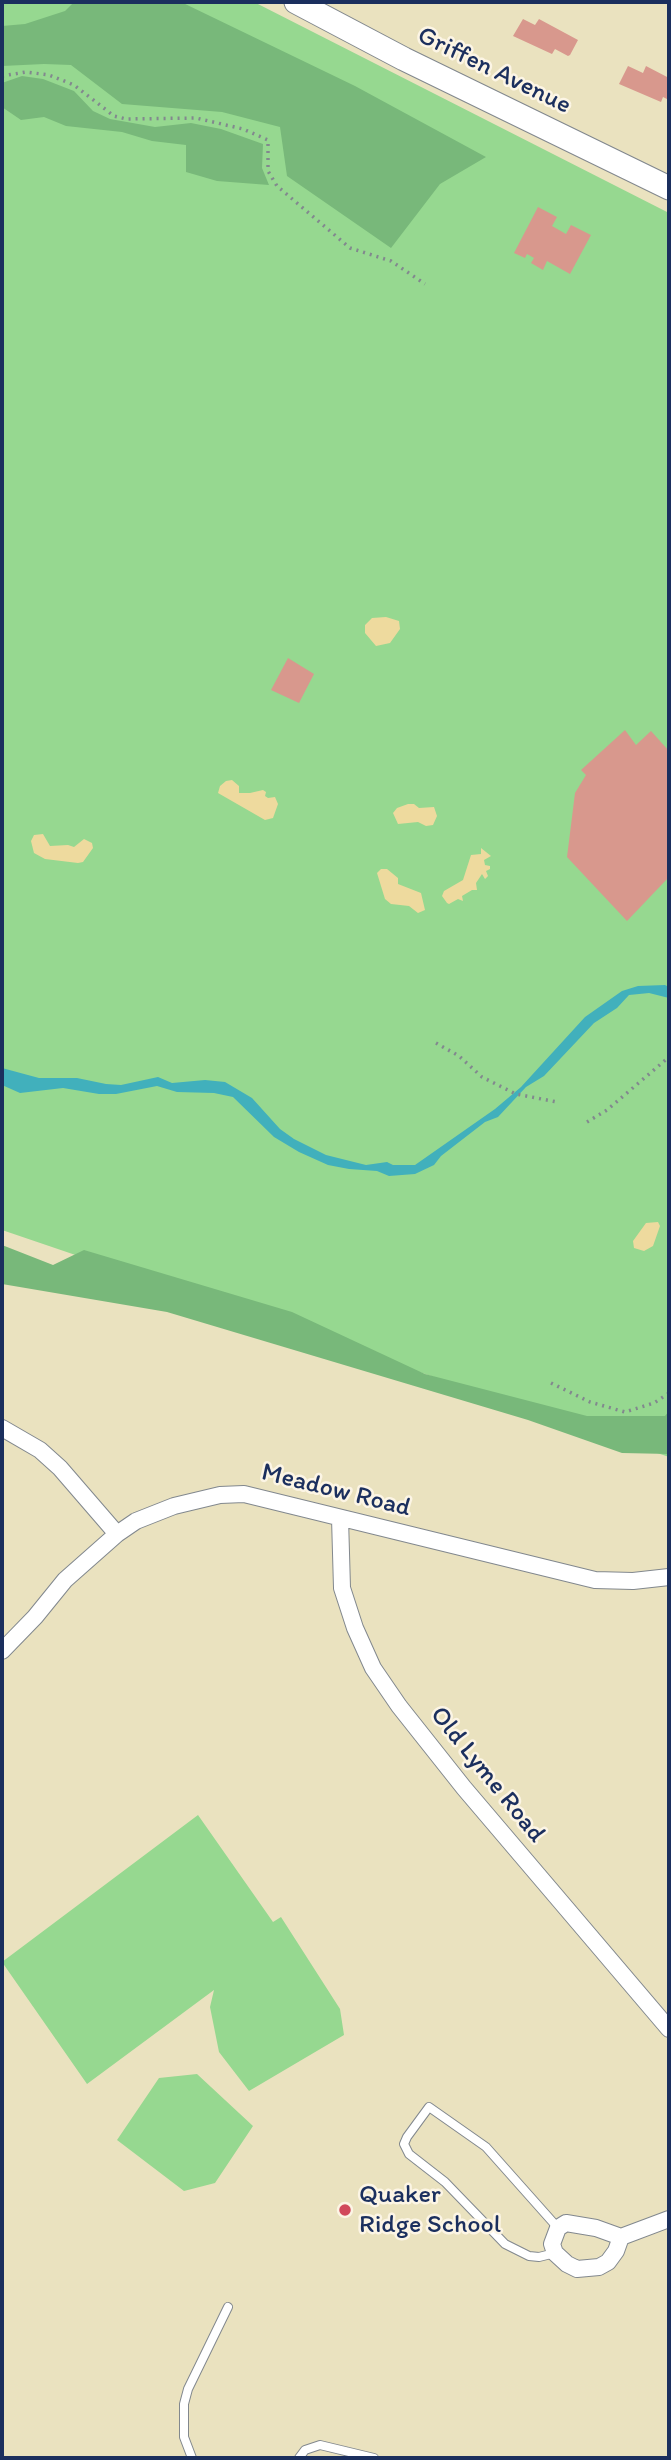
<!DOCTYPE html>
<html>
<head>
<meta charset="utf-8">
<style>
  body { margin:0 }
  #map { position:relative; width:671px; height:2460px; overflow:hidden; background:#eae2bf; font-family:Itim,sans-serif }
  canvas { display:block }
  .frame { position:absolute; inset:0; border:4px solid #1b2f5e; pointer-events:none }
</style>
</head>
<body>
<div id="map">
<canvas width="671" height="2460"></canvas>
<div class="frame"></div>
</div>
<script>
const ctx = document.querySelector('canvas').getContext('2d');
ctx.lineJoin = 'round';
function fill(path, color) { ctx.fillStyle = color; ctx.fill(path, 'evenodd'); }
const toPath = rows => new Path2D(rows.map(r => 'M' + r).join(''));
function strokePath(path, color, width, dash) { ctx.strokeStyle = color; ctx.lineWidth = width; ctx.lineCap = dash ? 'butt' : 'round'; ctx.setLineDash(dash || []); ctx.stroke(path); }
function write(font, color, halo, rows, align = 'center') {
  ctx.font = font + ' Itim,sans-serif'; ctx.lineWidth = 5; ctx.setLineDash([]); ctx.textBaseline = 'middle'; ctx.strokeStyle = halo; ctx.fillStyle = color; for (const [text, x, y, turn = 0] of rows) {
    ctx.save(); ctx.translate(x, y); ctx.rotate((+turn || 0) * Math.PI / 180); ctx.textAlign = isNaN(turn) ? turn : align; if (halo) ctx.strokeText(text, 0, 0); ctx.fillText(text, 0, 0); ctx.restore();
  }
}
fill(toPath([
  [2,2,254,2,669,213,669,1457,2,1230],
  [198,1815,273,1922,281,1917,340,2009,344,2035,249,2091,219,2052,210,2007,214,1990,87,2084,2,1962],
  [197,2074,253,2126,215,2183,184,2191,117,2140,159,2078]
]), '#96d890');
fill(toPath([
  [74,2,181,2,355,86,486,157,440,184,391,248,287,176,280,127,222,112,122,104,71,65,44,64,2,66,2,26,25,24,65,11],
  [22,76,43,79,74,91,93,111,110,119,155,127,191,123,221,129,263,144,262,168,269,185,217,181,186,172,186,145,152,141,122,132,66,126,44,117,21,120,2,107,2,83],
  [2,1245,53,1265,84,1250,292,1312,425,1374,587,1416,665,1416,669,1411,669,1454,622,1453,528,1420,167,1312,2,1284]
]), '#78b87a');
fill(toPath([
  [386,617,399,621,400,629,390,643,376,646,365,633,365,625,372,618],
  [232,780,239,786,239,793,250,793,263,790,266,792,265,796,268,798,275,797,278,804,273,818,265,820,218,793,220,786,226,781],
  [408,804,414,804,419,808,434,807,437,816,433,825,426,826,418,822,398,824,393,813,397,808],
  [43,834,50,846,68,845,74,847,84,839,92,843,93,848,83,862,78,863,45,859,34,853,31,841,34,835],
  [481,848,491,856,484,860,485,865,490,866,490,869,486,871,488,876,485,879,482,874,476,883,477,890,472,890,462,896,463,901,458,899,449,904,447,903,442,896,444,891,463,880,471,855,481,854],
  [381,869,387,869,398,878,398,884,421,893,425,910,418,913,409,906,391,904,385,899,377,873],
  [658,1222,660,1226,653,1246,644,1251,634,1248,633,1241,646,1223]
]), '#eeda9e');
fill(toPath([
  [665,985,669,987,669,998,649,993,629,995,617,1008,594,1023,544,1076,526,1087,498,1117,485,1122,441,1156,434,1165,415,1174,389,1176,377,1171,349,1169,328,1165,299,1152,274,1137,233,1097,214,1093,177,1092,157,1086,116,1094,99,1094,63,1088,20,1093,2,1085,2,1068,39,1078,77,1078,106,1084,121,1085,158,1077,172,1083,205,1080,225,1082,252,1098,280,1129,294,1139,326,1155,366,1165,387,1162,393,1165,415,1165,495,1109,521,1087,585,1017,622,991,638,986]
]), '#41b0bc');
fill(toPath([
  [523,19,535,25,539,19,578,40,570,55,568,56,555,49,552,54,513,36],
  [628,66,643,73,646,66,669,78,669,100,663,97,661,102,619,84],
  [538,207,557,217,552,226,566,234,571,225,591,235,570,274,547,261,543,270,531,263,534,258,527,254,525,258,514,253],
  [288,658,314,674,299,703,271,690],
  [625,730,636,745,651,731,669,751,669,877,627,921,567,857,575,793,586,775,581,770]
]), '#d8988d');
const lane = toPath([
  [555,2253,539,2257,529,2256,505,2244,445,2182,409,2154,404,2144,407,2137,429,2107,486,2147,558,2228],
  [192,2458,184,2437,184,2404,188,2389,228,2307],
  [299,2458,305,2450,320,2445,374,2458]
]);
const street = toPath([
  [2,1428,40,1450,60,1468,117,1534],
  [340,1518,342,1588,355,1628,373,1668,399,1706,464,1788,669,2029],
  [2,1651,35,1617,65,1580,117,1534,136,1521,174,1506,220,1495,244,1494,595,1580,633,1581,669,1577],
  [566,2223,596,2228,621,2237,616,2251,608,2262,599,2267,577,2269,567,2264,555,2253,552,2244,558,2228,566,2223],
  [621,2237,669,2219]
]);
const secondary = toPath([
  [296,2,404,59,669,188]
]);
strokePath(lane, '#82888e', 10);
strokePath(street, '#82888e', 18);
strokePath(secondary, '#82888e', 25);
strokePath(toPath([
  [2,76,26,72,49,75,74,85,114,116,126,119,196,118,243,129,268,140,268,171,277,186,350,248,391,261,425,284],
  [436,1043,459,1056,482,1077,516,1094,557,1102],
  [587,1122,607,1110,669,1057],
  [551,1383,590,1402,625,1412,654,1403,669,1393]
]), '#82888e', 3.5, [2, 5]);
strokePath(lane, '#fff', 8);
strokePath(street, '#fff', 16);
strokePath(secondary, '#fff', 23);
for (const [x, y, r, color] of [
  [345,2210,7,"#d1495b"]
]) { const dot = new Path2D(); dot.arc(x, y, r, 0, 2 * Math.PI); ctx.fillStyle = color; ctx.fill(dot); strokePath(dot, '#fcf5e5', 2.5); }
write('26px', '#1b2f5e', '#fcf5e5', [
  ["Griffen Avenue",494,71,26],
  ["Meadow Road",336,1491,14],
  ["Old Lyme Road",487,1775,51]
]);
write('26px', '#1b2f5e', '#fcf5e5', [
  ["Quaker",359,2195],
  ["Ridge School",359,2225]
], 'left');
</script>
</body>
</html>
